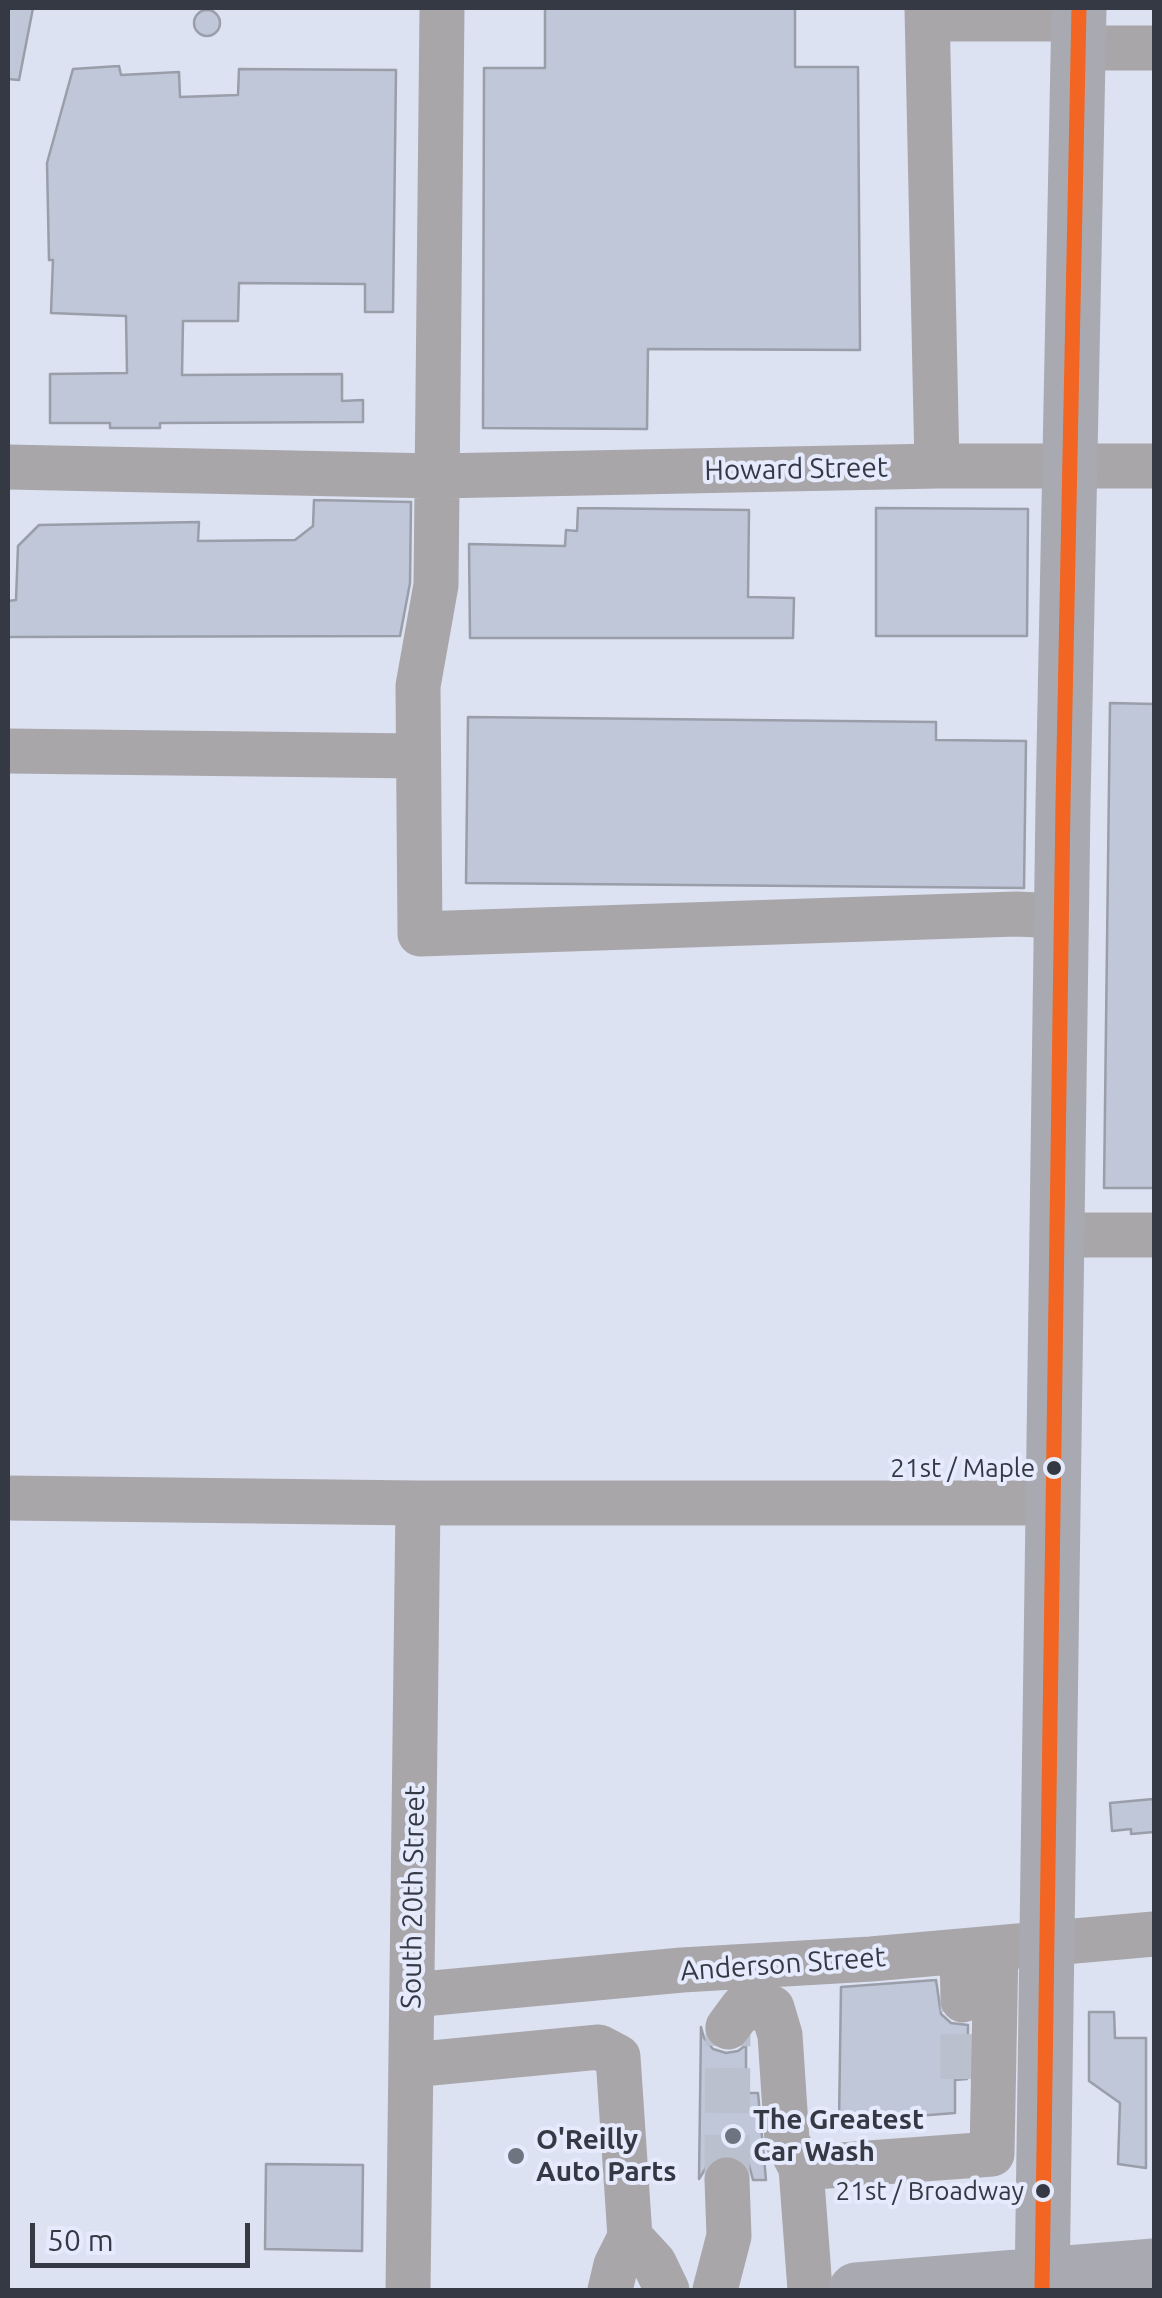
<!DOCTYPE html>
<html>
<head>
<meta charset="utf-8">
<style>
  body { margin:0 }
  #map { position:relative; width:1162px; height:2298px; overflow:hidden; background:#dce2f2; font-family:Ubuntu,sans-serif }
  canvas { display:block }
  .frame { position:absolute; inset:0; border:10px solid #353944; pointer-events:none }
  .scale { position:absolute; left:30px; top:2223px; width:220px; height:45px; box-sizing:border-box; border:5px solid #353944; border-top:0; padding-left:12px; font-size:30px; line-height:35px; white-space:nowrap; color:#353944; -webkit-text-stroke:8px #e5ebfd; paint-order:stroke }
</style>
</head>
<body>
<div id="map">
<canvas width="1162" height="2298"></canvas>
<div class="frame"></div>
<div class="scale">50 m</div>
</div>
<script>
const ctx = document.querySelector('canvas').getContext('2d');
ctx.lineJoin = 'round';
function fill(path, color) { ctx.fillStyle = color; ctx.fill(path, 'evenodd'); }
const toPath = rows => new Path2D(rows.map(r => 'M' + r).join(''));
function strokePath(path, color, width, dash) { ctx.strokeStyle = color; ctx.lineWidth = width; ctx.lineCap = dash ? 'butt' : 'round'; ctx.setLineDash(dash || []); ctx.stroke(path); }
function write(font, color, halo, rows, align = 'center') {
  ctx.font = font + ' Ubuntu,sans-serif'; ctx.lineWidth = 8; ctx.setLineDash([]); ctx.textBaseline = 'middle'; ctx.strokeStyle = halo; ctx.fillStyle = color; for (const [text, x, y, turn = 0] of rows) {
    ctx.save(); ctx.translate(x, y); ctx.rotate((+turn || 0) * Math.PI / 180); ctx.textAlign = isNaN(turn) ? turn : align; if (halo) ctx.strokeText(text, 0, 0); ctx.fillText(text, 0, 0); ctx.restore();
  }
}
const building = toPath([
  [8,8,33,8,19,80,8,79,8,8],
  [545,8,795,8,795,67,858,67,860,350,648,349,647,429,483,428,484,68,545,68,545,8],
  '194 23a13 13 0 1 1 26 0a13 13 0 1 1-26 0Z',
  [119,66,121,75,179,72,180,97,238,95,239,69,396,70,393,312,365,312,365,284,239,283,238,321,183,321,182,375,342,374,342,401,363,400,363,422,160,423,160,428,110,428,110,423,50,423,50,374,127,373,126,316,51,313,53,260,49,260,47,163,73,69,119,66],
  [314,500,411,502,410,583,400,636,8,637,8,601,16,600,18,546,39,525,199,522,198,541,295,540,313,526,314,500],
  [578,508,749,510,748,597,794,598,793,638,470,638,469,544,565,546,566,530,577,531,578,508],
  [876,508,1028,509,1027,636,876,636,876,508],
  [1110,703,1154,704,1154,1188,1104,1188,1110,703],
  [468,717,936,722,936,740,1026,741,1024,888,466,883,468,717],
  [1153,1799,1154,1832,1131,1834,1131,1829,1112,1831,1110,1803,1153,1799],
  [936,1980,941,2014,951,2023,968,2025,967,2079,955,2080,955,2113,839,2122,841,1987,936,1980],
  [1089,2012,1114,2012,1115,2038,1146,2038,1146,2168,1118,2164,1120,2103,1089,2081,1089,2012],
  [701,2027,704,2038,713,2049,726,2053,738,2051,746,2045,746,2093,758,2093,766,2180,753,2180,749,2165,740,2157,727,2154,712,2158,699,2179,701,2027],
  [266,2164,363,2165,362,2251,265,2249,266,2164]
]);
fill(building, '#c0c7d9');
strokePath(building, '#999ea9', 2.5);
strokePath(toPath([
  [963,2079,963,2000],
  [727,2180,728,2027]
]), '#bbc0cf', 45, [45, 22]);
strokePath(toPath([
  [442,8,436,585,418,686,420,934,1016,914,1062,916],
  [927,8,937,466],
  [928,19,1079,19],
  [1078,48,1154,48],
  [8,467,437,476,937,466,1154,466],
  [8,751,418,756],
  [1058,1235,1154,1235],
  [8,1498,418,1503,1025,1503,1053,1499],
  [962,1951,963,2000],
  [412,1995,682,1970,871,1959,1154,1934],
  [728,2027,742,2008,772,2008,780,2035,787,2141,801,2168],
  [411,2065,599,2047,618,2057,630,2237,616,2265,610,2290],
  [630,2237,654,2263,667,2290],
  [408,2290,418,1503],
  [715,2290,729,2236,727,2180],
  [810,2290,801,2168,992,2154,996,1948]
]), '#a9a6aa', 45);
strokePath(toPath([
  [856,2290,1154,2266],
  [1042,2290,1063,804,1079,8]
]), '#a9aab1', 55);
strokePath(toPath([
  [1042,2290,1063,804,1079,8]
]), '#f26522', 15);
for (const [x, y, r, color] of [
  [1054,1468,9,"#353944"],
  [733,2136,10,"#6f7481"],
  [516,2156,10,"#6f7481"],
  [1043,2191,9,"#353944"]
]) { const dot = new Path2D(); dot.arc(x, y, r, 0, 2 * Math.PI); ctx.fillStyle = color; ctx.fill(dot); strokePath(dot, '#e5ebfd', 4); }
write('26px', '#353944', '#e5ebfd', [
  ["21st / Maple",1035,1468],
  ["21st / Broadway",1024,2191]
], 'right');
write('28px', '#353944', '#e5ebfd', [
  ["Howard Street",796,469,-1],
  ["South 20th Street",413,1897,-89],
  ["Anderson Street",783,1964,-4]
]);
write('bold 28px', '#353944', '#e5ebfd', [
  ["The Greatest",753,2120],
  ["Car Wash",753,2152],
  ["O'Reilly",536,2140],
  ["Auto Parts",536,2172]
], 'left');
</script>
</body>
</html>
